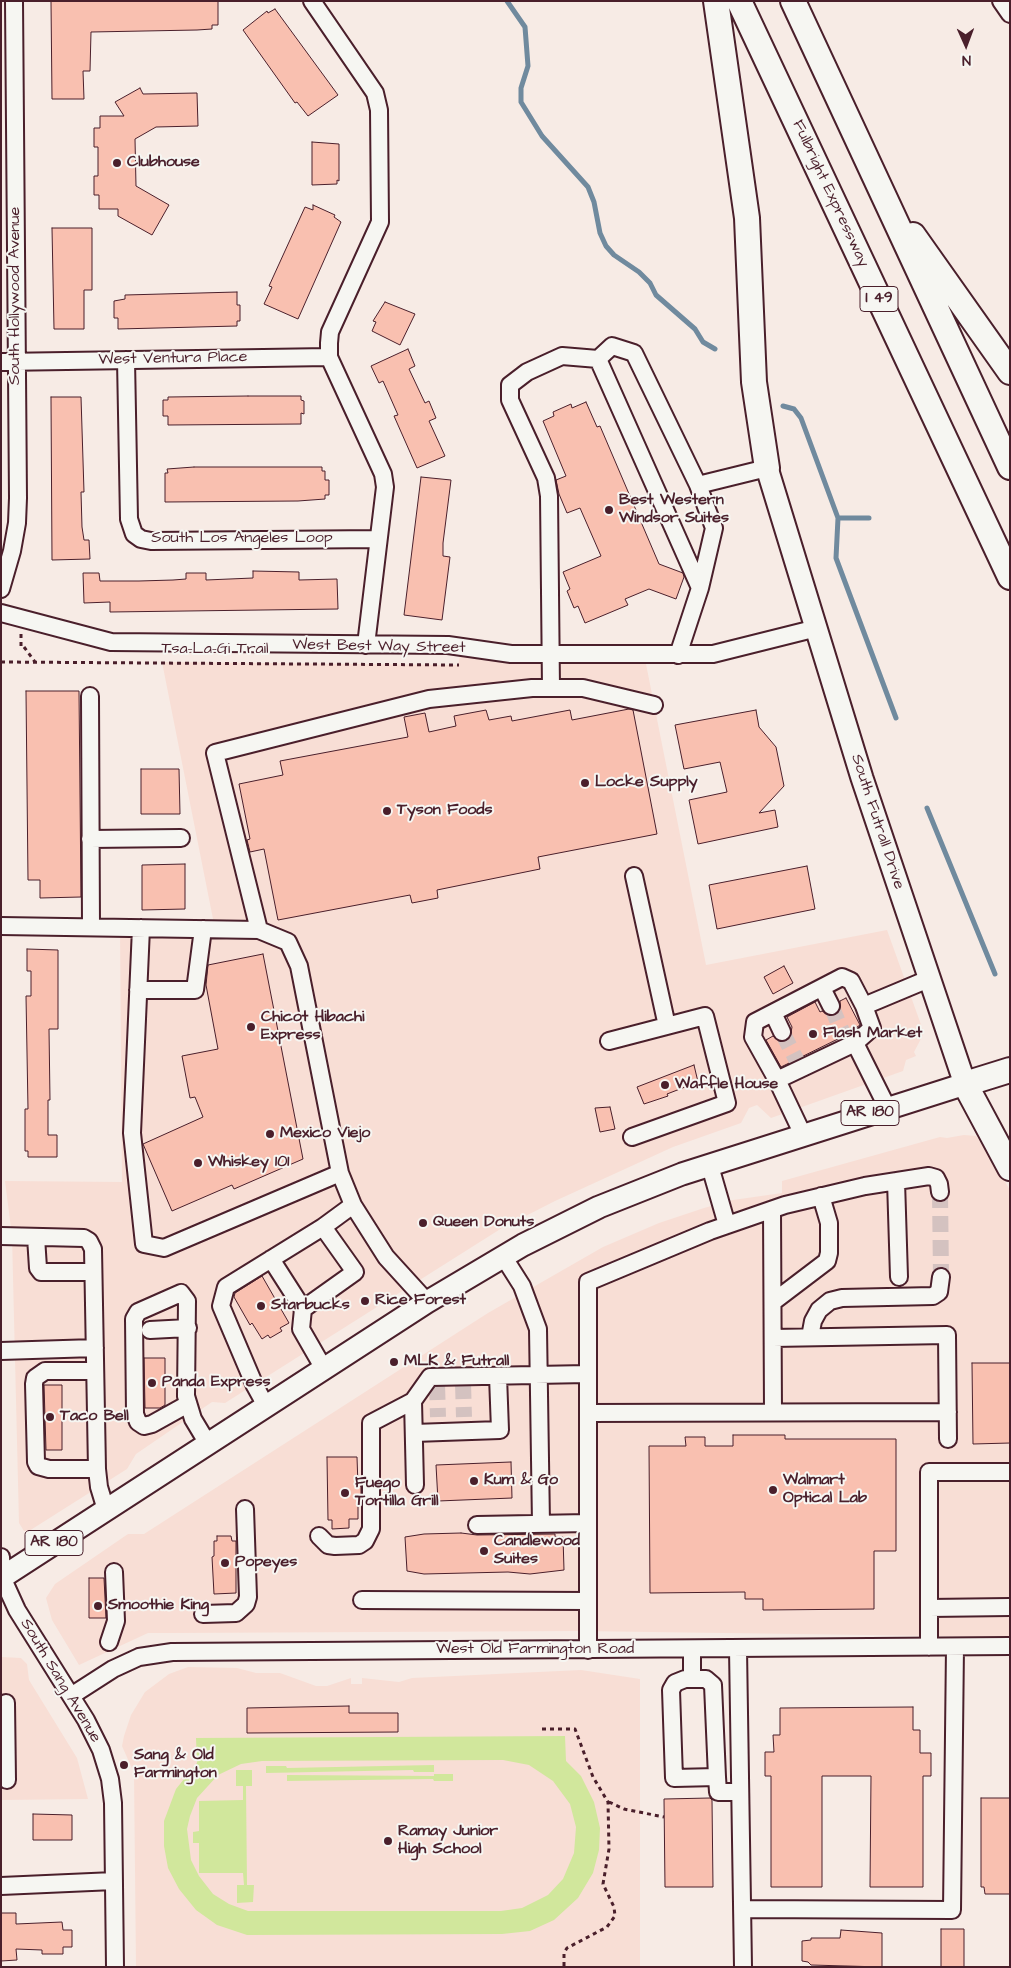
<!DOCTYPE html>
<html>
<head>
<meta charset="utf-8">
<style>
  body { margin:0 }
  #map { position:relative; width:1011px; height:1968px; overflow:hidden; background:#f7ebe5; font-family:"Architects Daughter",sans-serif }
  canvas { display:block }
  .frame { position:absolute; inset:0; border:2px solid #4a1f2b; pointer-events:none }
  .north { position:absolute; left:941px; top:20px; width:50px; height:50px; -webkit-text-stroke:4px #f6f6f2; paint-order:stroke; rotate:178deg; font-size:14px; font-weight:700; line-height:20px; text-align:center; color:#4a1f2b }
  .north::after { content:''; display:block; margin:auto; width:18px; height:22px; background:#4a1f2b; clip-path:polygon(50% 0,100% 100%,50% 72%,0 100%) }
</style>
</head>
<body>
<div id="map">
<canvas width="1011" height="1968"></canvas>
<div class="frame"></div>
<div class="north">N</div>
</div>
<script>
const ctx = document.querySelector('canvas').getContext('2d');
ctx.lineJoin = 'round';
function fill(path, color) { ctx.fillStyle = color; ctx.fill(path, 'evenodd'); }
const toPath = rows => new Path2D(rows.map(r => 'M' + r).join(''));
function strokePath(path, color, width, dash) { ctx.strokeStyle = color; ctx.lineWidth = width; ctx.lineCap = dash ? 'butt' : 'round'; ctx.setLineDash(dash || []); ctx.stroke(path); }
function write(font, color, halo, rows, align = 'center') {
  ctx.font = font + ' "Architects Daughter",sans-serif'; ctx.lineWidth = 4; ctx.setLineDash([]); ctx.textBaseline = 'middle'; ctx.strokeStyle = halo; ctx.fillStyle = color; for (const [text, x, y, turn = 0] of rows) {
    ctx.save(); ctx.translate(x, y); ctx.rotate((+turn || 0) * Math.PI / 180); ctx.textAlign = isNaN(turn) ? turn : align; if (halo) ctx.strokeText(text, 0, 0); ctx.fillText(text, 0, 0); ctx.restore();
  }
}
fill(toPath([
  [462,647,644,654,706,965,887,930,924,1033,914,1052,916,1056,906,1060,903,1071,771,1118,757,1105,749,1108,741,1123,673,1147,555,1201,502,1228,225,1403,212,1402,136,1454,127,1469,29,1531,24,1531,19,1523,12,1236,5,1181,122,1182,120,928,215,929,162,662,458,665],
  [964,1135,976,1136,981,1142,1010,1190,1010,1637,580,1631,171,1633,148,1633,79,1665,52,1620,46,1598,55,1584,128,1534,144,1534,488,1313,603,1247,659,1223,704,1208,733,1200,782,1193,782,1181,940,1137,947,1138],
  [1,1657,21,1658,27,1664,29,1680,77,1758,88,1799,1,1800],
  [188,1667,237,1668,256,1673,280,1673,316,1686,327,1686,351,1678,351,1684,362,1684,362,1678,399,1682,412,1678,581,1670,640,1679,640,1967,136,1967,134,1773,122,1746,124,1736,131,1715,145,1692,169,1674]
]), '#f8ded5');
fill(toPath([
  [565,1736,566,1761,581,1776,594,1802,600,1828,599,1850,593,1873,578,1898,554,1920,530,1931,502,1934,247,1935,217,1925,196,1910,179,1889,168,1868,164,1846,164,1821,176,1789,197,1763,196,1738],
  [503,1760,529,1765,553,1781,570,1804,576,1827,574,1853,563,1879,548,1895,522,1908,501,1911,248,1911,229,1904,213,1894,199,1876,191,1860,187,1829,190,1816,197,1798,218,1775,241,1764,262,1761],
  [434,1765,434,1772,414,1772,413,1770,266,1773,266,1766,286,1766,287,1768],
  [236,1770,252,1770,252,1786,246,1786,247,1885,254,1885,253,1902,237,1903,237,1885,244,1885,243,1873,199,1873,199,1843,193,1843,193,1832,199,1831,199,1801,243,1800,243,1786,236,1786],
  [434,1774,453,1774,453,1781,434,1781,433,1779,287,1781,287,1775,434,1776]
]), '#d1e79c');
strokePath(toPath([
  [507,1,525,27,528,66,521,88,521,102,542,136,588,187,594,202,600,233,606,246,614,255,639,272,650,283,656,295,695,329,703,342,715,349],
  [783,406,794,409,801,418,838,518,836,558,896,718],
  [838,518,869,518],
  [927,808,995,974]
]), '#708a9e', 5);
const building = toPath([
  [51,1,218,1,218,25,212,25,212,29,197,30,91,32,90,71,83,71,84,99,52,99,51,1],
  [275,9,338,95,308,116,297,102,295,103,243,30,267,11,268,13,275,9],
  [140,88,143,94,197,93,198,126,156,127,135,139,136,186,169,205,152,235,118,216,118,209,99,209,99,195,94,195,94,176,98,176,98,147,94,147,94,128,100,128,100,116,124,116,115,102,140,88],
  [312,142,339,144,339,181,337,180,337,184,312,185,312,142],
  [313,205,335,215,334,217,341,222,298,319,264,304,272,287,269,286,305,207,313,210,313,205],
  [52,228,92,228,92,290,84,290,84,329,54,329,52,228],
  [237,292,237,305,240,305,240,321,237,321,237,326,118,329,118,318,114,318,114,301,125,299,125,295,237,292],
  [385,302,415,314,400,345,372,331,376,322,373,321,385,302],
  [408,349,415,366,409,369,425,403,429,401,436,418,429,421,445,456,417,468,394,416,398,415,383,381,379,383,371,366,408,349],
  [248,396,301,396,301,400,304,401,304,414,301,413,301,424,168,425,168,416,163,416,163,400,168,400,168,397,248,396],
  [51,397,81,397,84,492,81,492,82,527,84,540,89,540,90,559,52,560,51,397],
  [586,402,597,427,600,426,659,564,683,573,684,577,676,599,649,589,625,599,628,605,585,623,578,606,574,608,567,591,570,589,563,572,601,556,580,508,567,513,559,494,556,480,566,476,543,421,554,416,553,412,571,404,572,408,586,402],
  [194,467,322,467,322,471,325,471,325,480,329,480,329,495,325,495,325,499,298,501,165,502,165,473,168,473,167,469,194,467],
  [421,477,451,480,443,543,443,556,450,557,442,620,404,615,421,477],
  [253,571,299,572,299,580,337,579,338,609,110,612,110,602,84,603,83,573,99,573,100,581,139,581,173,580,186,579,186,573,206,573,206,580,253,578,253,571],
  [26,691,79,691,81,897,40,898,40,880,28,880,26,691],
  [629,709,633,710,657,834,538,857,540,869,437,890,438,898,412,903,410,895,278,920,264,849,250,852,247,840,250,839,239,784,283,775,280,761,408,737,404,717,425,713,429,732,456,726,454,716,486,710,489,720,511,716,512,721,570,710,572,720,629,709],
  [756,710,759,727,776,747,784,786,759,813,775,810,778,827,698,844,689,800,727,792,720,762,684,769,675,725,756,710],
  [141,769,179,769,180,814,141,814,141,769],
  [185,864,185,909,142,910,142,865,185,864],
  [807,866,815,909,717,929,709,885,807,866],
  [27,949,58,950,58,1029,49,1029,50,1100,48,1100,48,1135,57,1135,57,1157,28,1157,28,1151,25,1151,25,1109,28,1109,26,996,31,996,31,971,27,971,27,949],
  [263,954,303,1159,234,1189,232,1185,172,1211,143,1144,203,1117,195,1097,190,1098,182,1056,218,1049,206,985,208,965,263,954],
  [784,966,793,983,773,994,764,977,784,966],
  [846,998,860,1025,844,1036,781,1067,766,1040,773,1036,782,1042,790,1038,792,1027,787,1017,815,1002,820,1012,822,1011,830,1016,835,1015,840,1011,840,1001,846,998],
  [694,1065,698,1082,667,1094,668,1096,644,1104,637,1087,694,1065],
  [610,1107,615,1129,600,1132,595,1108,610,1107],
  [262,1276,289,1323,280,1328,282,1331,270,1338,268,1335,262,1339,252,1323,250,1325,234,1297,235,1293,262,1276],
  [144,1358,165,1358,165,1405,160,1408,145,1408,144,1358],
  [972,1363,1010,1363,1010,1443,973,1444,972,1363],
  [44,1385,62,1385,62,1450,46,1450,44,1385],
  [733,1435,785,1435,785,1439,896,1439,896,1551,874,1551,874,1609,763,1610,763,1599,745,1599,745,1592,650,1593,649,1446,686,1446,685,1437,705,1437,705,1446,733,1446,733,1435],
  [327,1457,357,1457,358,1486,361,1486,361,1500,358,1500,358,1519,349,1519,349,1528,332,1529,332,1520,328,1520,327,1457],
  [511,1462,512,1498,438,1501,436,1465,511,1462],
  [461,1533,477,1535,555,1534,555,1537,563,1537,564,1570,530,1574,508,1572,424,1574,407,1571,405,1537,424,1534,461,1533],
  [217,1536,231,1536,232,1541,236,1541,236,1593,214,1594,212,1557,214,1556,214,1541,217,1541,217,1536],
  [89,1578,104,1578,106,1618,89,1618,89,1578],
  [349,1706,349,1713,398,1713,398,1732,247,1733,247,1708,349,1706],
  [913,1707,913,1730,920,1730,920,1753,931,1753,931,1776,923,1776,923,1887,870,1887,871,1776,822,1776,822,1887,771,1887,771,1776,765,1776,765,1752,774,1752,773,1735,780,1735,780,1708,913,1707],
  [710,1798,712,1800,713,1887,665,1887,664,1799,710,1798],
  [981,1798,1010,1798,1010,1894,985,1894,984,1887,981,1887,981,1798],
  [33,1814,72,1815,72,1840,33,1840,33,1814],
  [1,1913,16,1913,16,1924,62,1922,63,1930,72,1930,72,1947,63,1947,63,1954,42,1954,42,1950,16,1949,17,1960,1,1961,1,1913],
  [941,1929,964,1929,964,1967,941,1967,941,1929],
  [841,1930,882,1933,882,1967,811,1965,808,1962,802,1961,802,1941,811,1940,811,1938,840,1938,841,1930]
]);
fill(building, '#f9c0b0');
strokePath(building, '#4a1f2b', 1);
strokePath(toPath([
  [831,1006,844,1036],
  [782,1032,797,1061],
  [940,1192,941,1277],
  [463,1383,464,1417],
  [437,1384,438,1417]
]), '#d4c2c0', 16, [16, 8]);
const minor = toPath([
  [312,1,375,93,379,110,380,222,330,332,329,343,329,357,383,474,385,487,366,645],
  [1001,1,1010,14],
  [598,359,612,346,634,353,698,485,714,528,700,588],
  [126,360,129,519,134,534,141,539,151,541,378,539],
  [1,362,329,357],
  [698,485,767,468],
  [1,589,12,551,17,523,18,498,14,1],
  [1,613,111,642,448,645,511,654,713,654,817,628],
  [551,688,549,496,546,478,510,400,510,385,527,372,562,356,598,359,700,588,678,655],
  [90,696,91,927],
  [90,839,181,838],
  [634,876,667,1026],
  [1,926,259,930,288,942,299,966,340,1173,353,1205,386,1257,427,1302],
  [141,928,132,1133,144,1244,164,1248,340,1173],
  [259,930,215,753,429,699,532,688,583,688,654,705],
  [822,988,831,1006],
  [138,990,195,990,203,929],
  [864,1006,872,1028,855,1043,887,1107],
  [773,1013,782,1032],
  [609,1041,705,1016,727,1103,632,1137],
  [777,1080,855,1043],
  [804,1137,777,1080,753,1037,755,1022,842,977,851,981,864,1006,931,978],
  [710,1166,727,1225],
  [896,1181,899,1277],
  [772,1210,773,1412],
  [323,1227,353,1205],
  [1,1236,84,1238,89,1241,93,1249,97,1469,99,1487,106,1510],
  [36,1237,38,1268,41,1272,93,1272],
  [503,1256,522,1286,538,1329,541,1524],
  [271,1259,303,1309,301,1329,324,1369],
  [773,1302,827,1261,829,1253,829,1223,821,1196],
  [150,1330,188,1328],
  [810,1337,813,1321,819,1310,830,1301,842,1298,933,1296,939,1292,941,1277],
  [773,1338,947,1335,948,1439],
  [1,1351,95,1348],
  [95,1371,45,1371,35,1378,34,1384,36,1462,38,1466,49,1469,97,1469],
  [188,1404,152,1424,144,1426,138,1422,135,1414,134,1319,138,1312,181,1293,187,1301,186,1396,193,1419,208,1444],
  [266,1406,255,1386,221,1306,226,1287,323,1227,355,1272,303,1309],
  [588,1413,948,1412],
  [414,1433,500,1430,498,1376],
  [415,1485,413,1401,430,1377,587,1374],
  [477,1525,588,1523],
  [319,1536,328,1545,335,1546,359,1545,365,1541,371,1529,371,1423,413,1401],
  [1,1557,2,1577,17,1610,86,1720,101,1750,110,1779,113,1803,115,1967],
  [362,1600,588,1601],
  [929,1608,1010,1607],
  [203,1614,236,1613,246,1604,248,1597,245,1509],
  [109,1642,116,1621,114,1572],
  [929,1647,929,1472,1010,1472],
  [692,1649,692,1679],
  [738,1649,743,1967],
  [588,1650,588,1282,710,1231,785,1205,865,1186,929,1176,936,1178,939,1184,940,1192],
  [685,1679,706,1679,713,1685,717,1777,674,1778,671,1690,675,1683,685,1679],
  [71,1696,113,1669,139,1657,172,1652,1010,1646],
  [6,1703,7,1780],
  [717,1777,718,1792,740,1792],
  [1,1886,114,1881],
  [742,1909,952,1910,955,1647]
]);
const major = toPath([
  [1,1578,427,1302,523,1245,599,1207,682,1174,965,1084,862,778,767,468]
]);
const highway = toPath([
  [716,1,747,218,754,382,767,468],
  [739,1,1010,577],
  [793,1,1010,467],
  [913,235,1010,372],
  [1010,1070,965,1084,1010,1168]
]);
strokePath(minor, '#4a1f2b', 20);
strokePath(major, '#4a1f2b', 25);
strokePath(highway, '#4a1f2b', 28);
strokePath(toPath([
  [21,634,21,647,24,647,35,662],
  [1,662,459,665],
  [542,1729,575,1729,593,1777,608,1802,609,1849,603,1884,614,1907,615,1916,607,1927,567,1948,564,1953,564,1967],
  [609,1802,624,1809,664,1817]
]), '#4a1f2b', 3, [4, 4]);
strokePath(minor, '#f6f6f2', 16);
strokePath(major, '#f6f6f2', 21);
strokePath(highway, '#f6f6f2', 24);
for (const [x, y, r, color] of [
  [117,163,5,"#4a1f2b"],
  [609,510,5,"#4a1f2b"],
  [585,783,5,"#4a1f2b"],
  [387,811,5,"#4a1f2b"],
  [251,1027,5,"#4a1f2b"],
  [813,1034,5,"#4a1f2b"],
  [665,1085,5,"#4a1f2b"],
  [270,1134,5,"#4a1f2b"],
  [198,1163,5,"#4a1f2b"],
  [423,1223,5,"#4a1f2b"],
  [365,1301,5,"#4a1f2b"],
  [261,1306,5,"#4a1f2b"],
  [394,1362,5,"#4a1f2b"],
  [152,1383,5,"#4a1f2b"],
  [50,1417,5,"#4a1f2b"],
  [474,1481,5,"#4a1f2b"],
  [773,1490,5,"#4a1f2b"],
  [345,1493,5,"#4a1f2b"],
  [484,1551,5,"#4a1f2b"],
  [225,1563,5,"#4a1f2b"],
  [98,1606,5,"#4a1f2b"],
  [124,1765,5,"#4a1f2b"],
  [388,1841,5,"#4a1f2b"]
]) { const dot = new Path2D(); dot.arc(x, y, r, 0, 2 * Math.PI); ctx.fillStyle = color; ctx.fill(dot); strokePath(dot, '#f6f6f2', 2); }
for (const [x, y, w] of [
  [879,299,38],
  [870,1113,58],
  [54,1543,58]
]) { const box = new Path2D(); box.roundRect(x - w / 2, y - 12.5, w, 25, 4); ctx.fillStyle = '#f6f6f2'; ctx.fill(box); strokePath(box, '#4a1f2b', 1); }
write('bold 15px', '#4a1f2b', null, [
  ["I 49",879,299],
  ["AR 180",870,1113],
  ["AR 180",54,1543]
]);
write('bold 16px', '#4a1f2b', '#f6f6f2', [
  ["Clubhouse",127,163],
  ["Best Western",619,501],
  ["Windsor Suites",619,519],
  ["Locke Supply",595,783],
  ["Tyson Foods",397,811],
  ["Chicot Hibachi",261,1018],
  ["Express",261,1036],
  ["Flash Market",823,1034],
  ["Waffle House",675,1085],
  ["Mexico Viejo",280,1134],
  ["Whiskey 101",208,1163],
  ["Queen Donuts",433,1223],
  ["Rice Forest",375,1301],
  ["Starbucks",271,1306],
  ["MLK & Futrall",404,1362],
  ["Panda Express",162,1383],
  ["Taco Bell",60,1417],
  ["Kum & Go",484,1481],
  ["Walmart",783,1481],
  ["Optical Lab",783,1499],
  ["Fuego",355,1484],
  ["Tortilla Grill",355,1502],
  ["Candlewood",494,1542],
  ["Suites",494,1560],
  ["Popeyes",235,1563],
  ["Smoothie King",108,1606],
  ["Sang & Old",134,1756],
  ["Farmington",134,1774],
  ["Ramay Junior",398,1832],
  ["High School",398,1850]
], 'left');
write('16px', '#4a1f2b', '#f6f6f2', [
  ["Fulbright Expressway",830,194,65],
  ["South Hollywood Avenue",16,296,-90],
  ["West Ventura Place",173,359,-1],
  ["South Los Angeles Loop",242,539],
  ["West Best Way Street",379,647,1],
  ["Tsa-La-Gi Trail",215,650],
  ["South Futrall Drive",877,822,72],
  ["West Old Farmington Road",535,1650],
  ["South Sang Avenue",60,1681,59]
]);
</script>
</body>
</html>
